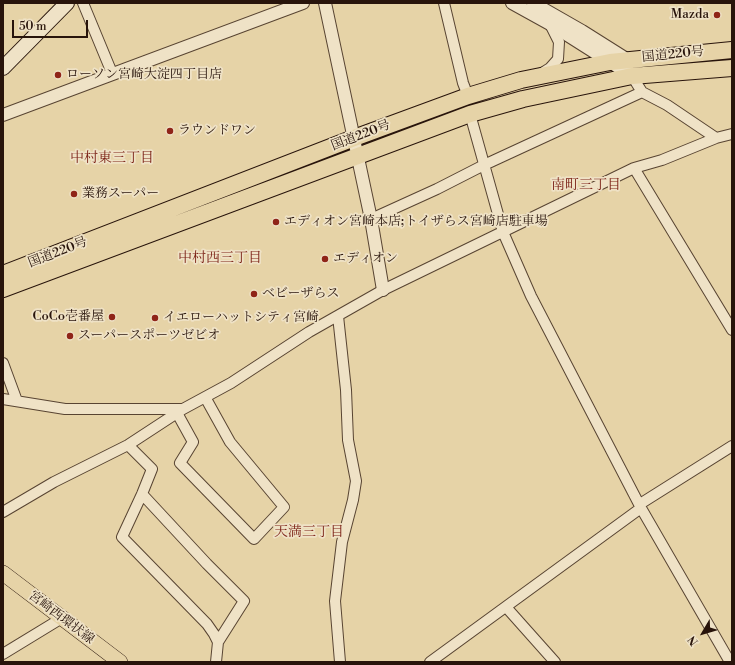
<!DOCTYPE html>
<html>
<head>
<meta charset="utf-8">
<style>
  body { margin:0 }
  #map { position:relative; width:735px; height:665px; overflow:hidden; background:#e6d3a7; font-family:"Libre Bodoni",serif }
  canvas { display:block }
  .frame { position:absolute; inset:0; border:4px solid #28140b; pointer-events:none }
  .north { position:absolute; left:683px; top:613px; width:40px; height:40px; -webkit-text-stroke:3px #efe2c6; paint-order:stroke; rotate:232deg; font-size:11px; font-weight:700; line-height:16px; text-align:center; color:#28140b }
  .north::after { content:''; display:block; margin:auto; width:14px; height:18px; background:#28140b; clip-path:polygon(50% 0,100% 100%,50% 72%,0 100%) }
  .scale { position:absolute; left:12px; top:20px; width:76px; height:18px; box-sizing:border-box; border:2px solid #28140b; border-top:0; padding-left:5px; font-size:12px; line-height:14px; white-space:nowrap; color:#28140b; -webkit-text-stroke:3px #efe2c6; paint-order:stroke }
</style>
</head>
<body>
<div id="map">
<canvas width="735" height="665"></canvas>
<div class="frame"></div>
<div class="north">N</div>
<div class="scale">50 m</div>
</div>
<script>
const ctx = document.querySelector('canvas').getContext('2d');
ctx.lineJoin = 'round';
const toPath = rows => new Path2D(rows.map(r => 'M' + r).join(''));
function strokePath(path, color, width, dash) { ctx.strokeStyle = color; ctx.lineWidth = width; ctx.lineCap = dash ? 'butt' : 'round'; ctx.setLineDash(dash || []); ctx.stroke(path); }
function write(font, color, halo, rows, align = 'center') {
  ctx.font = font + ' "Libre Bodoni","Noto Serif JP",serif'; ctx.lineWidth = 3.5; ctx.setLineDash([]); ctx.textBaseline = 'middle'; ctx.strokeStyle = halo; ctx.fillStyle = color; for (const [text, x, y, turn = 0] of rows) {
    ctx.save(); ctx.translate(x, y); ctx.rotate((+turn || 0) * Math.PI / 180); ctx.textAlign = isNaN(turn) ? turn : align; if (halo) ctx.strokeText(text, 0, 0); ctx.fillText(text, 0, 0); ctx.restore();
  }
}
const minor = toPath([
  [83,3,112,73],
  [444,3,463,83,468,96],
  [542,73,550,68,558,59,559,42,550,24],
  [632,76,642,92,667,105,716,138],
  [470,114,503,232,531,296,641,508,730,662],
  [634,168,732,330],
  [371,219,437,189,484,165,642,92],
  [338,316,346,390,348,440,356,481,353,500,342,542,335,601,340,662],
  [3,363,17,401],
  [3,399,65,409,183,409],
  [177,413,193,442,180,463,254,539,284,507,230,442,205,397],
  [128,445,152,469,142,494,122,537,207,624,214,634,218,642],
  [142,494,207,564,244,601,218,642,216,662],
  [641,508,640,504,732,446],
  [3,512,54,482,128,445,183,409,231,383,309,332,383,290,634,168,662,160,716,138,732,134],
  [506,607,555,662],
  [3,654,62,618],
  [430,662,641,508]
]);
const tertiary = toPath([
  [325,3,371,219,383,290],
  [512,3,550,24,632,76],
  [533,3,582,31,628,60,629,63],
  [3,115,303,3]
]);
const secondary = toPath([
  [3,68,67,3]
]);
const primary = toPath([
  [3,573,120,662]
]);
const trunk = toPath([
  [3,274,354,138,468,96,521,80,610,62,732,50],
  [3,289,470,114,523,99,632,76,732,68]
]);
strokePath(minor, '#584432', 12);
strokePath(tertiary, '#584432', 14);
strokePath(secondary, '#28140b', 16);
strokePath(primary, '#28140b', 16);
strokePath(trunk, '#28140b', 18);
strokePath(minor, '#efe2c6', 10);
strokePath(tertiary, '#efe2c6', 12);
strokePath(secondary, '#efe2c6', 14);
strokePath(primary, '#e6d3a7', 15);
strokePath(trunk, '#e6d3a7', 16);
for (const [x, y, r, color] of [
  [717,15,4,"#8f2418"],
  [58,75,4,"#8f2418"],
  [170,131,4,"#8f2418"],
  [74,194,4,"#8f2418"],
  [276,222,4,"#8f2418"],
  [325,259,4,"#8f2418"],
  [254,294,4,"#8f2418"],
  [112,317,4,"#8f2418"],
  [155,318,4,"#8f2418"],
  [70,336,4,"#8f2418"]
]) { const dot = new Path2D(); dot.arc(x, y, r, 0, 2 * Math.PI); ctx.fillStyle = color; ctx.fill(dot); strokePath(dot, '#efe2c6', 1.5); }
write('13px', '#28140b', '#efe2c6', [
  ["Mazda",709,15,"right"],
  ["ローソン宮崎大淀四丁目店",66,75],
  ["ラウンドワン",178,131],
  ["業務スーパー",82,194],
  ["エディオン宮崎本店;トイザらス宮崎店駐車場",284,222],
  ["エディオン",333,259],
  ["ベビーザらス",262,294],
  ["CoCo壱番屋",104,317,"right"],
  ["イエローハットシティ宮崎",163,318],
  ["スーパースポーツゼビオ",78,336]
], 'left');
write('13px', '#28140b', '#efe2c6', [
  ["国道220号",673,55,-6],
  ["国道220号",361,136,-21],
  ["国道220号",58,253,-21],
  ["宮崎西環状線",61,618,37]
]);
write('14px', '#7a1f14', '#efe2c6', [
  ["中村東三丁目",112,159],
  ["南町三丁目",586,186],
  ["中村西三丁目",220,259],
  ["天満三丁目",309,533]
]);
</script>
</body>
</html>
